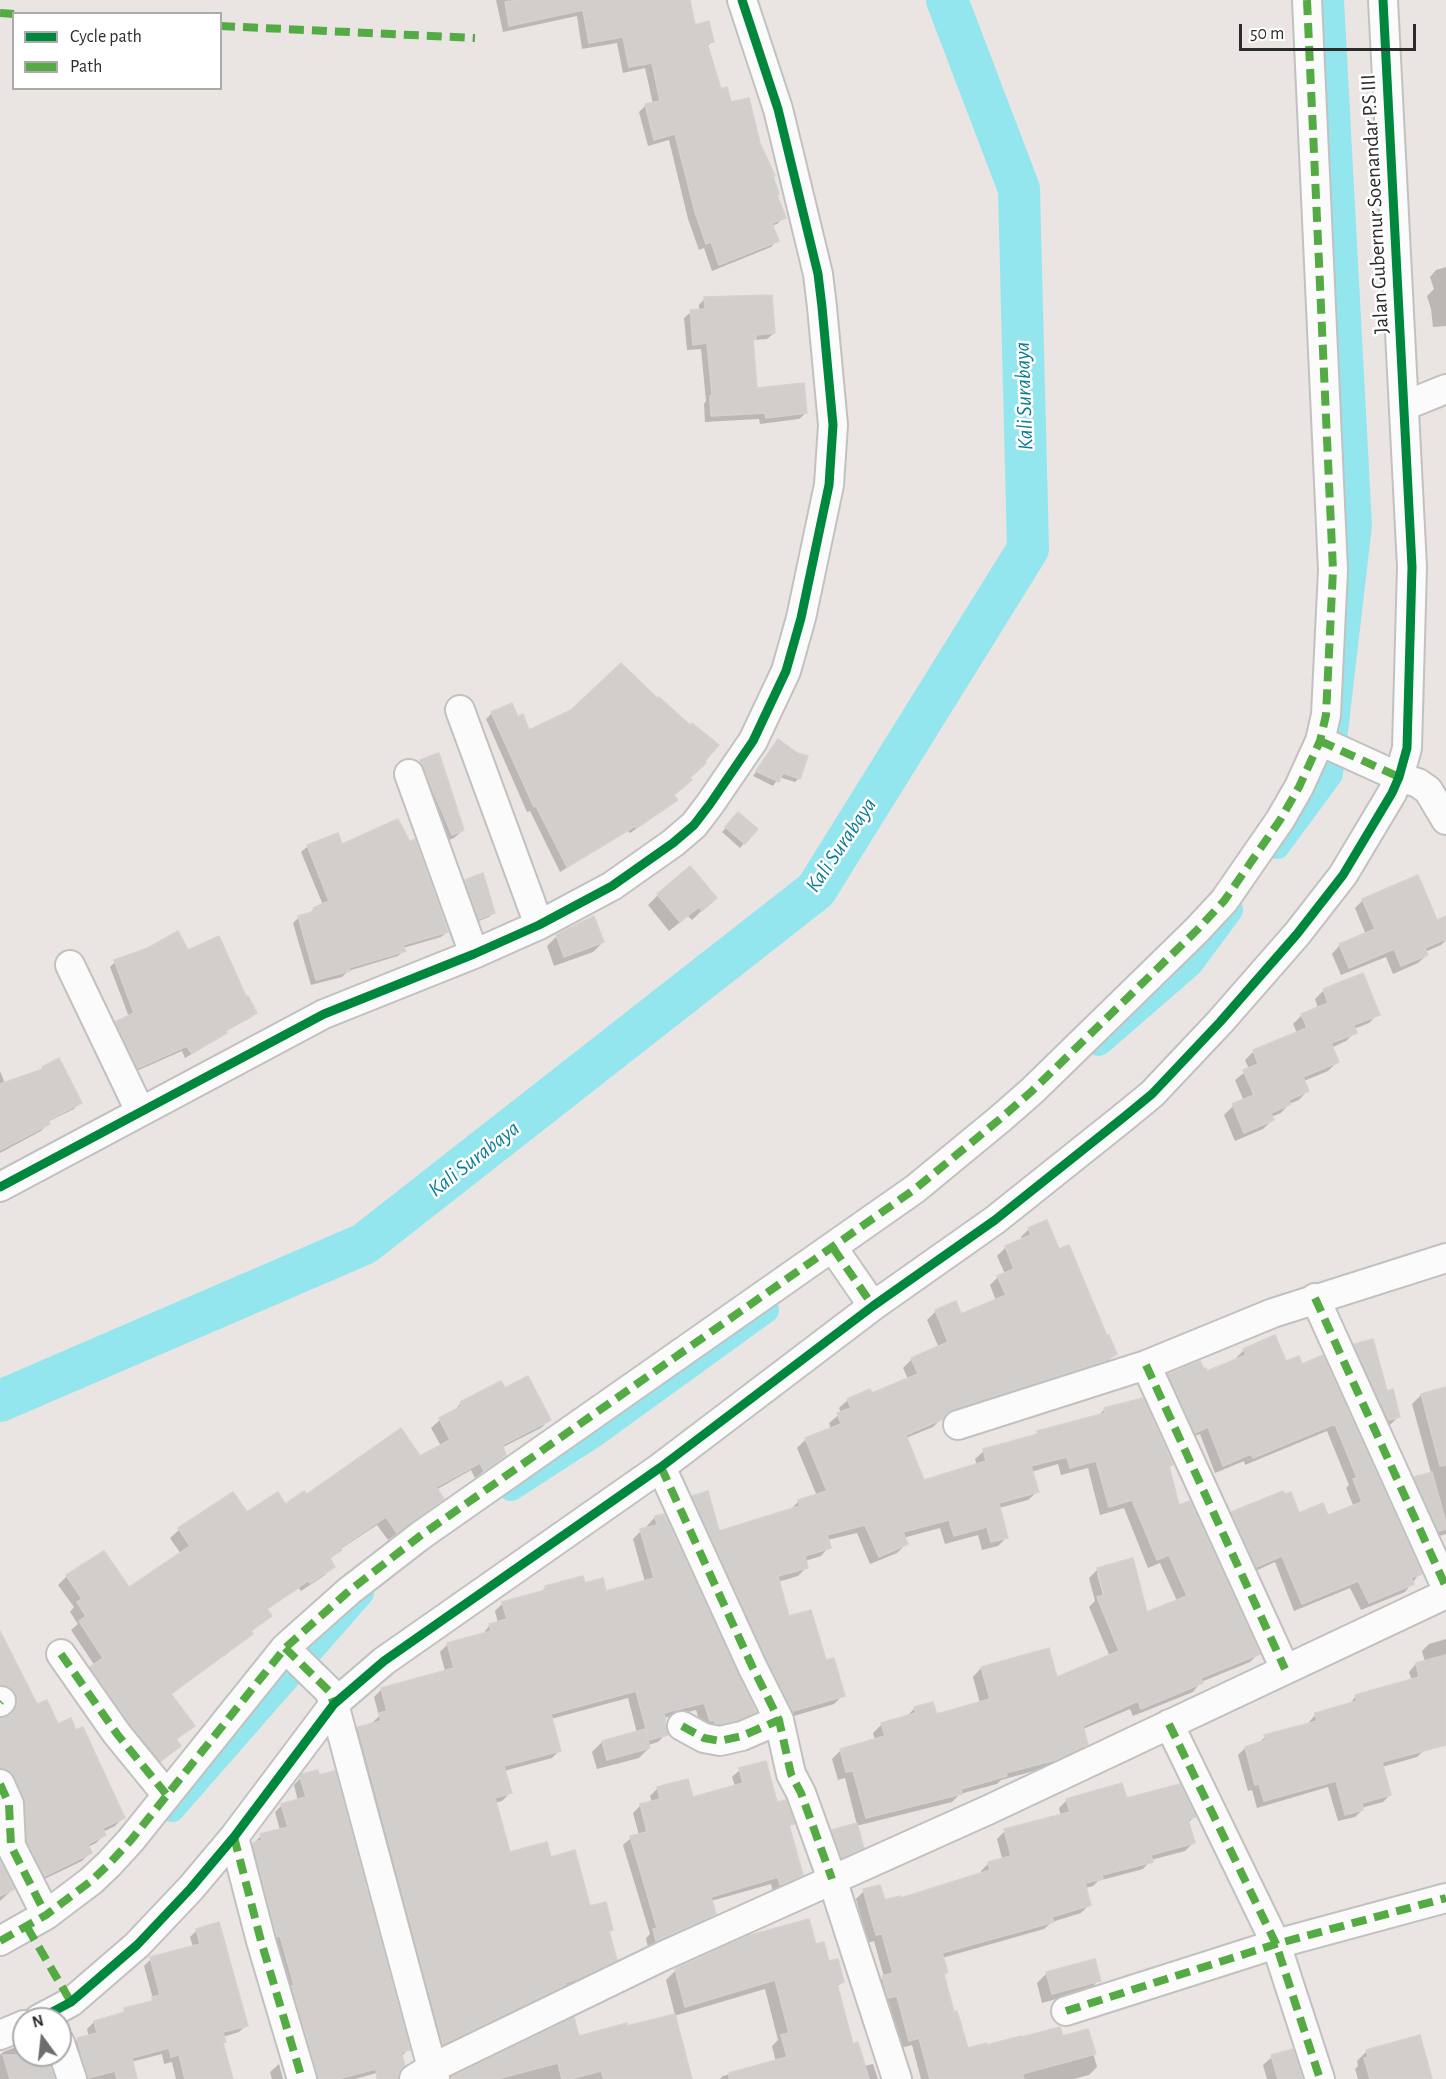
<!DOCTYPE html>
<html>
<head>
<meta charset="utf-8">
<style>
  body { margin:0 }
  #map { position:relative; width:1446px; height:2079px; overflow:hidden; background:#eae5e2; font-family:"Alegreya Sans",sans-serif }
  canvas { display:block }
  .legend { position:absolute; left:12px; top:12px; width:210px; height:78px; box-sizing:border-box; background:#fff; border:2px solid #ababab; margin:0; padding:8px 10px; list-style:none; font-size:18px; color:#2c2c2c }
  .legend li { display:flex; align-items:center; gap:12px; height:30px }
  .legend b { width:30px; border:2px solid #ababab }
  .north { position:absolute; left:12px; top:2007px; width:60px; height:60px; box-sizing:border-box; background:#fff; border:2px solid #ababab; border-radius:50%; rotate:345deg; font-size:16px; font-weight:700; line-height:24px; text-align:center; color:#2c2c2c }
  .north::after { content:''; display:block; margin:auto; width:21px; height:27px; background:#6e6d6c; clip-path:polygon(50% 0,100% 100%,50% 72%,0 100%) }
  .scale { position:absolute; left:1239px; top:24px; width:177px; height:27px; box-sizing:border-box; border:3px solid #2c2c2c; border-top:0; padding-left:8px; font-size:18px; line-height:21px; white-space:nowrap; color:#2c2c2c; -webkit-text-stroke:4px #fff; paint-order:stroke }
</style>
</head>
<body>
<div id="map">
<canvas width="1446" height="2079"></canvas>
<ul class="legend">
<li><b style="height:8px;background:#00873e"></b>Cycle path</li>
<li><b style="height:8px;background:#54ab44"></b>Path</li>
</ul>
<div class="north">N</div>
<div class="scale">50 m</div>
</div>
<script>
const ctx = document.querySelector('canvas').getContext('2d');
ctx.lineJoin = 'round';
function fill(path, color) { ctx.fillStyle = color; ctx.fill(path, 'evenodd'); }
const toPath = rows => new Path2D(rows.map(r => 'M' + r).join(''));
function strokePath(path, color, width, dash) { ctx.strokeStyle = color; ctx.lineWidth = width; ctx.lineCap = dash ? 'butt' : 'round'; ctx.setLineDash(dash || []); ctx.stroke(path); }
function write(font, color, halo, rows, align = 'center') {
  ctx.font = font + ' "Alegreya Sans",sans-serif'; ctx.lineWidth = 5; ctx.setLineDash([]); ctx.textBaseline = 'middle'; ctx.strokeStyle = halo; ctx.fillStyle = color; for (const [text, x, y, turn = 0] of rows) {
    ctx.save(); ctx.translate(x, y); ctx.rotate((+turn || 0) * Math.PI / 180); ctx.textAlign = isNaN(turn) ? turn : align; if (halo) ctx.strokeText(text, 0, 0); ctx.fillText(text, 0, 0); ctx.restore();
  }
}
fill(toPath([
  [496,0,688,0,694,27,712,41,707,47,720,91,758,143,772,177,775,196,784,217,777,224,771,226,777,240,771,247,712,271,704,248,699,250,688,219,669,140,648,146,639,112,645,106,653,104,645,68,623,73,617,43,582,49,577,16,503,32],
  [1446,267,1446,326,1433,327,1431,309,1427,296,1434,289,1430,277,1436,270],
  [705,298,774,333,767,339,753,340,756,390,806,413,799,419,760,424,759,419,705,422,704,404,706,401,701,349,687,350,684,318,691,312,699,311,699,305],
  [492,713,517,719,529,732,703,761,673,795,676,800,670,806,630,833,628,831,560,872,530,811,527,812,486,719],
  [778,741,799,778,795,782,779,777,773,786,753,776],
  [421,762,463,830,454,838,444,842,413,770],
  [738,814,756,829,740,848,722,832],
  [337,835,341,846,447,932,441,937,403,948,404,950,398,956,348,971,342,977,311,985,293,923,299,917,308,914,314,909,323,905,301,852,307,847],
  [466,882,494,912,489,917,474,923,461,886],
  [658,895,715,898,692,920,688,916,669,931,648,905],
  [1363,900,1436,922,1446,930,1446,940,1441,945,1425,952,1427,955,1418,963,1393,974,1386,957,1341,975,1332,954,1340,945,1366,935,1355,908],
  [557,936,603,942,593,952,554,966,547,946],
  [188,952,245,998,255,1013,250,1018,224,1032,219,1038,185,1058,182,1051,132,1073,111,1028,116,1023,129,1017,110,967,115,962],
  [1324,990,1378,1014,1369,1023,1354,1029,1355,1032,1346,1041,1331,1048,1337,1062,1328,1071,1304,1081,1307,1091,1299,1100,1289,1104,1281,1113,1271,1117,1272,1120,1263,1129,1235,1141,1224,1115,1233,1106,1244,1101,1235,1080,1249,1069,1245,1060,1254,1051,1297,1033,1293,1024,1302,1015,1318,1008,1315,999],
  [58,1060,80,1102,74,1109,47,1122,48,1124,41,1131,0,1153,0,1071,5,1084,38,1072],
  [1029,1229,1058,1251,1115,1353,1107,1362,1094,1369,943,1417,933,1427,906,1438,923,1482,977,1466,975,1459,984,1451,1033,1437,1038,1432,1098,1416,1105,1409,1172,1464,1168,1468,1178,1507,1258,1654,1250,1662,1201,1682,1193,1692,1133,1716,1130,1709,1083,1729,1087,1744,1078,1753,1045,1768,1001,1780,997,1784,960,1794,952,1802,856,1826,862,1847,852,1857,832,1866,823,1842,833,1832,857,1825,845,1778,838,1780,832,1759,841,1750,875,1740,873,1733,882,1724,906,1717,915,1708,936,1716,980,1703,973,1677,981,1668,1047,1650,1056,1680,1110,1657,1089,1607,1095,1601,1089,1578,1098,1569,1146,1614,1177,1601,1160,1563,1148,1568,1124,1508,1100,1515,1088,1468,1061,1475,1058,1464,1031,1472,1037,1492,1028,1500,999,1508,1007,1537,998,1546,982,1550,978,1535,945,1544,940,1528,903,1538,906,1544,897,1553,870,1564,857,1533,827,1540,829,1547,821,1556,805,1561,806,1568,798,1576,778,1582,788,1618,825,1662,843,1695,834,1704,784,1719,685,1505,693,1497,718,1533,790,1510,799,1501,817,1496,797,1448,806,1439,831,1429,829,1423,841,1413,839,1408,848,1400,871,1395,908,1379,903,1368,912,1359,939,1348,927,1320,936,1311,960,1316,996,1301,990,1285,998,1277,1005,1274,997,1256,1006,1247,1022,1241,1021,1237],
  [1097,1573,1100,1573,1108,1602,1105,1603],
  [853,1851,853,1854,836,1862,834,1859],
  [1355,1345,1386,1393,1399,1416,1389,1426,1378,1429,1345,1355],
  [1244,1350,1286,1363,1301,1366,1322,1357,1420,1573,1405,1592,1361,1610,1350,1588,1294,1611,1275,1562,1249,1574,1225,1521,1232,1513,1328,1517,1354,1507,1346,1488,1349,1485,1327,1431,1245,1465,1244,1461,1215,1473,1200,1434,1187,1439,1161,1383,1169,1375,1206,1373,1237,1360,1236,1358],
  [1446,1388,1446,1534,1429,1539,1406,1487,1415,1478,1431,1473,1412,1404,1421,1395],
  [505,1390,549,1420,541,1428,501,1448,505,1455,475,1478,471,1470,436,1490,442,1499,434,1507,388,1540,377,1525,339,1550,329,1560,333,1566,325,1575,301,1591,299,1588,266,1610,270,1616,250,1632,242,1642,170,1695,193,1726,175,1741,179,1746,152,1769,83,1676,95,1666,71,1630,78,1624,70,1612,74,1607,58,1585,67,1576,104,1553,129,1589,181,1554,170,1538,179,1530,233,1494,247,1514,285,1506,306,1496,419,1458,441,1446,431,1428,440,1420,453,1412,461,1403],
  [655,1517,755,1711,747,1719,727,1728,702,1729,696,1710,664,1718,666,1734,658,1742,648,1745,649,1748,639,1758,597,1769,592,1752,602,1742,637,1733,628,1698,551,1719,560,1750,552,1758,504,1771,510,1793,502,1801,495,1803,509,1854,550,1859,589,1908,612,1929,608,1933,615,1960,607,1968,559,1989,556,1992,435,2051,350,1736,358,1728,372,1725,372,1723,379,1716,374,1697,382,1689,445,1671,440,1652,448,1644,482,1635,490,1625,498,1623,495,1611,503,1603,540,1593,546,1587,584,1585,605,1593,645,1582,633,1539,641,1531,648,1529,647,1526],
  [0,1634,36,1706,57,1726,123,1818,115,1826,103,1832,104,1835,96,1843,88,1847,90,1853,82,1861,36,1883,0,1778,0,1719,7,1718,10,1714,9,1705,0,1695],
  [1446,1639,1446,1728,1417,1757,1382,1767,1390,1795,1383,1802,1361,1808,1362,1810,1355,1817,1338,1821,1328,1787,1257,1808,1252,1790,1248,1791,1238,1755,1245,1748,1257,1745,1265,1737,1310,1725,1309,1722,1316,1714,1349,1705,1356,1696,1412,1681,1409,1672,1416,1664,1425,1662,1422,1651,1429,1644],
  [740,1770,776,1804,793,1823,788,1828,801,1875,793,1882,773,1892,771,1884,711,1901,714,1914,706,1922,648,1948,646,1938,650,1934,623,1845,631,1838,639,1835,633,1813,641,1805,652,1802,650,1796,658,1788,692,1798,735,1786,732,1777],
  [303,1775,408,2049,401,2057,395,2068,355,2079,310,2079,246,1851,261,1836,280,1830,275,1812,282,1805,298,1801,294,1785],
  [1067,1800,1126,1800,1194,1817,1188,1823,1193,1843,1185,1851,1151,1860,1143,1869,1098,1881,1093,1886,1085,1888,1089,1905,1081,1913,1052,1922,1044,1929,942,1958,943,1975,953,2014,967,2049,1062,2037,1087,2031,1097,2067,1089,2075,1074,2079,921,2079,912,2045,901,2048,889,2003,880,2005,874,1985,884,1977,874,1941,868,1943,856,1899,864,1891,883,1902,900,1900,981,1874,981,1871,989,1863,1002,1858,997,1839,1005,1831,1061,1816,1059,1808],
  [0,1862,13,1889,0,1901],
  [197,1930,247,2025,239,2032,223,2037,222,2043,232,2079,176,2079,172,2062,164,2064,162,2054,131,2062,136,2079,80,2079,70,2047,77,2040,89,2037,87,2029,94,2022,120,2015,125,2010,148,2004,153,1999,144,1966,151,1959,193,1947,190,1937],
  [815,1946,842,1982,837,1987,852,2045,864,2066,873,2064,878,2079,720,2079,723,2076,776,2062,772,2046,778,2040,765,1989,674,2016,691,2079,451,2079,578,2038,626,2028,675,2015,666,1980,676,1970],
  [1047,1973,1099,1980,1089,1990,1042,2003,1037,1983],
  [24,2044,24,2055,45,2055,53,2079,0,2079,0,2055,3,2052],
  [1367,2051,1430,2079,1358,2079,1355,2069,1358,2066,1357,2061],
  [1272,2057,1301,2079,1267,2079,1263,2065],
  [279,2064,283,2079,272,2079,270,2072]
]), '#0003');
strokePath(toPath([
  [1277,846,1330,774,1359,525,1331,0],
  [1099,1043,1190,964,1230,910],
  [511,1488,596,1433,766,1310],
  [172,1809,361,1593]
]), '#93e6ee', 26);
strokePath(toPath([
  [0,1401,364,1244,816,890,1028,549,1019,189,947,0]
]), '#93e6ee', 42);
const building = toPath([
  [517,0,690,0,695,25,709,21,714,42,707,43,721,89,727,87,731,102,749,98,760,143,775,176,773,176,779,194,777,195,786,218,772,223,779,241,719,265,711,242,706,244,695,212,675,134,654,140,645,104,660,101,652,63,629,67,623,37,589,43,583,10,509,26,505,2,517,0],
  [772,295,775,333,756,335,756,339,753,339,757,388,804,383,807,413,766,418,765,413,711,416,710,396,712,395,707,343,693,345,690,310,705,309,704,297,772,295],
  [621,663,657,698,659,697,690,725,692,723,719,745,705,761,706,763,690,778,692,780,674,795,678,800,636,828,635,826,567,867,536,806,534,807,491,712,512,703,518,717,523,714,529,730,571,710,621,663],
  [778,739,797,753,808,756,800,779,783,773,779,782,756,771,778,739],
  [439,753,464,830,452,835,420,760,439,753],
  [738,812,758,829,745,844,725,827,738,812],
  [398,819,410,842,415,839,448,932,403,945,406,951,349,968,350,971,316,980,298,916,315,911,313,908,329,901,307,845,338,833,342,844,398,819],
  [690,866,717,898,702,911,699,907,680,922,657,894,690,866],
  [483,873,495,913,479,919,465,880,483,873],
  [1418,875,1437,920,1446,916,1446,939,1425,948,1428,955,1401,966,1394,949,1349,968,1339,944,1375,929,1362,899,1418,875],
  [594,916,604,942,564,957,556,935,594,916],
  [178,931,188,950,219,936,246,996,248,996,257,1013,225,1030,227,1033,191,1053,187,1046,138,1068,115,1022,134,1013,114,960,148,948,178,931],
  [1363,973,1380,1015,1354,1025,1357,1033,1331,1043,1339,1062,1303,1077,1309,1091,1289,1100,1291,1104,1271,1113,1274,1120,1244,1133,1232,1104,1254,1095,1243,1070,1258,1064,1253,1050,1307,1028,1301,1014,1328,1003,1323,989,1363,973],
  [59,1058,82,1103,48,1120,50,1124,0,1150,0,1084,43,1069,42,1067,59,1058],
  [1047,1220,1059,1249,1069,1245,1107,1336,1109,1335,1117,1354,1104,1361,953,1409,946,1414,943,1419,906,1435,924,1480,986,1461,983,1449,1038,1434,1037,1431,1105,1413,1104,1408,1143,1398,1173,1465,1169,1466,1179,1505,1190,1501,1260,1654,1201,1678,1203,1683,1141,1709,1138,1701,1083,1726,1088,1744,1055,1760,1006,1773,1007,1776,961,1789,962,1794,866,1818,853,1771,846,1772,840,1749,885,1736,881,1723,916,1713,914,1707,933,1702,937,1714,990,1699,981,1667,1049,1648,1057,1677,1119,1651,1097,1597,1104,1595,1097,1568,1133,1558,1147,1612,1187,1596,1169,1555,1157,1560,1132,1500,1109,1507,1096,1461,1070,1468,1067,1457,1031,1466,1039,1492,999,1503,1008,1538,991,1542,987,1527,954,1536,949,1520,903,1532,908,1544,879,1557,865,1525,827,1535,831,1548,805,1556,808,1568,778,1576,789,1616,811,1610,826,1660,834,1658,845,1696,793,1711,767,1659,692,1496,708,1491,719,1531,800,1506,798,1500,827,1491,805,1438,841,1424,837,1413,851,1408,847,1399,870,1389,872,1393,918,1374,911,1358,948,1342,935,1310,956,1301,961,1314,1006,1295,997,1276,1014,1269,1005,1246,1031,1235,1028,1228,1047,1220],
  [1275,1335,1286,1361,1299,1356,1302,1364,1323,1355,1422,1574,1411,1578,1414,1584,1369,1603,1358,1581,1302,1604,1282,1556,1256,1567,1231,1512,1283,1491,1285,1494,1291,1492,1299,1513,1323,1503,1328,1515,1362,1502,1353,1479,1357,1478,1335,1424,1253,1458,1251,1454,1223,1466,1208,1427,1195,1433,1168,1374,1200,1361,1204,1369,1206,1368,1207,1371,1246,1355,1243,1349,1275,1335],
  [1373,1339,1387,1391,1393,1389,1400,1417,1389,1420,1354,1344,1373,1339],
  [528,1376,551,1420,502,1445,506,1455,484,1471,480,1463,436,1487,444,1499,397,1533,386,1517,340,1548,342,1550,330,1558,335,1567,310,1583,308,1581,267,1609,272,1616,251,1631,253,1634,171,1694,195,1726,176,1739,181,1746,161,1761,130,1724,90,1667,103,1658,79,1621,86,1616,77,1602,82,1599,66,1575,104,1551,129,1587,190,1546,178,1528,233,1492,247,1512,278,1492,285,1504,304,1491,307,1494,401,1428,420,1456,450,1440,439,1418,462,1406,460,1402,501,1381,505,1388,528,1376],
  [1446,1387,1446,1465,1440,1466,1421,1394,1446,1387],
  [1432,1472,1446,1523,1446,1529,1439,1531,1414,1477,1432,1472],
  [664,1514,756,1712,737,1720,720,1724,715,1723,714,1720,710,1721,704,1703,664,1713,668,1735,649,1740,636,1691,551,1714,561,1751,504,1766,512,1793,495,1798,510,1852,547,1842,551,1857,575,1850,590,1906,606,1902,613,1930,609,1931,617,1960,577,1979,565,1983,566,1985,443,2044,358,1727,381,1721,379,1713,387,1711,381,1688,454,1668,447,1643,491,1631,489,1624,507,1619,502,1602,546,1590,545,1586,583,1576,585,1583,603,1578,606,1591,654,1578,640,1529,657,1525,655,1516,664,1514],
  [0,1631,37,1704,47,1700,58,1724,71,1718,76,1730,83,1727,125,1818,103,1828,106,1835,88,1844,92,1853,45,1876,27,1842,24,1797,10,1771,0,1768,0,1718,12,1714,17,1705,17,1696,13,1690,6,1685,0,1685,0,1631],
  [1446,1655,1446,1745,1382,1762,1391,1795,1362,1803,1363,1810,1345,1815,1336,1781,1264,1801,1259,1784,1255,1785,1245,1747,1266,1740,1264,1735,1317,1721,1315,1713,1357,1701,1355,1695,1419,1677,1416,1663,1446,1655],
  [645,1729,650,1748,607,1760,602,1741,645,1729],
  [766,1761,777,1802,786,1800,795,1824,789,1825,803,1875,780,1885,778,1877,711,1897,716,1914,656,1941,653,1929,657,1928,630,1836,647,1832,640,1804,660,1799,657,1787,688,1779,693,1797,743,1783,739,1768,766,1761],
  [318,1770,319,1775,335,1771,410,2050,401,2052,405,2066,399,2072,398,2079,377,2079,376,2069,338,2079,318,2079,292,1986,294,1985,280,1936,277,1937,253,1843,262,1840,260,1834,288,1827,281,1804,306,1797,300,1777,302,1774,318,1770],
  [1122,1783,1127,1798,1180,1784,1196,1817,1188,1819,1195,1843,1151,1855,1153,1862,1102,1875,1103,1879,1085,1883,1091,1905,1052,1917,1054,1922,942,1953,948,1972,944,1974,954,2012,957,2011,968,2048,987,2043,987,2045,1021,2036,1022,2037,1060,2027,1063,2036,1088,2029,1096,2054,1022,2074,1024,2079,930,2079,919,2038,909,2041,897,1996,888,1998,882,1976,893,1973,882,1934,876,1935,863,1889,880,1885,885,1900,900,1896,901,1898,990,1870,988,1862,1011,1856,1004,1829,1070,1812,1066,1799,1122,1783],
  [857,1823,864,1848,842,1858,832,1830,857,1823],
  [0,1861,14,1889,0,1896,0,1861],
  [809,1919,816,1944,824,1942,829,1961,838,1959,844,1982,837,1984,853,2044,858,2042,869,2079,729,2079,729,2073,787,2057,781,2035,789,2033,775,1980,685,2007,675,1969,747,1936,809,1919],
  [219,1922,248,2026,223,2032,226,2042,223,2043,233,2079,185,2079,179,2055,171,2057,169,2048,132,2058,137,2079,117,2079,115,2071,88,2078,77,2038,97,2033,94,2021,125,2012,124,2008,153,2001,152,1997,160,1995,150,1957,200,1944,196,1929,219,1922],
  [1095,1959,1101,1981,1052,1994,1046,1972,1095,1959],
  [675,2014,692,2079,604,2079,601,2071,570,2079,562,2079,558,2063,497,2079,451,2079,451,2077,574,2017,579,2036,627,2023,627,2026,675,2014],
  [1420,2035,1432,2079,1370,2079,1364,2058,1368,2057,1366,2050,1420,2035],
  [1293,2049,1303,2079,1278,2079,1271,2055,1293,2049],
  [3,2055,47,2055,55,2079,10,2079,3,2055]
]);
fill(building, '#d1cecb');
strokePath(building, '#d5d1ce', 1.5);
const street = toPath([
  [1404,406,1446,389],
  [460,710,539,925],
  [1320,741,1399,777,1418,783,1428,790,1446,820],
  [409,774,474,954],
  [70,965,140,1111],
  [0,1187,324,1014,474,954,539,925,612,886,673,843,694,825,710,804,753,741,786,671,801,618,829,485,833,425,822,307,818,274,778,109,742,0],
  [833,1248,873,1306],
  [1315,1298,1446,1587],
  [1146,1365,1285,1669],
  [958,1425,1146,1365,1273,1313,1446,1258],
  [661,1467,752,1666,779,1720,791,1774,801,1793,832,1879,897,2079],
  [285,1648,329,1691,334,1704,435,2079],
  [61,1654,117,1734,166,1794],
  [0,1702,1,1701],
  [1169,1724,1276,1944,1320,2079],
  [682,1726,704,1738,720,1741,742,1736,779,1720],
  [0,1784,9,1804,11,1846,46,1915],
  [234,1837,261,1941,302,2079],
  [0,1941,46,1915,91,1881,109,1864,131,1840,285,1648,349,1591,420,1536,915,1189,1000,1119,1032,1091,1197,930,1224,901,1280,820,1299,787,1320,741,1326,715,1333,570,1307,0],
  [1066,2011,1276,1944,1446,1898],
  [39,2019,71,2002,137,1945,191,1888,234,1837,334,1704,384,1661,661,1467,873,1306,995,1220,1124,1117,1152,1094,1220,1022,1297,934,1343,875,1392,793,1399,777,1407,748,1412,567,1383,0],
  [0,2035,24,2025],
  [60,2043,72,2079],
  [414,2079,432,2068,663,1956,988,1810,1446,1594]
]);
strokePath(street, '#c2c1c1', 32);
strokePath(street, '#fcfbfb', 28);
strokePath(toPath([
  [0,13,14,14],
  [220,26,475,38],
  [1320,741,1399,777],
  [833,1248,873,1306],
  [1315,1298,1446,1587],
  [1146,1365,1285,1669],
  [661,1467,752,1666,779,1720,791,1774,801,1793,832,1879],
  [285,1648,329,1691,334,1704],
  [61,1654,117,1734,166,1794],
  [0,1702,1,1701],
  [1169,1724,1276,1944,1320,2079],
  [682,1726,704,1738,720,1741,742,1736,779,1720],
  [0,1784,9,1804,11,1846,46,1915],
  [234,1837,261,1941,302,2079],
  [27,1927,71,2002],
  [0,1941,46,1915,91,1881,109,1864,131,1840,285,1648,349,1591,420,1536,915,1189,1000,1119,1032,1091,1197,930,1224,901,1280,820,1299,787,1320,741,1326,715,1333,570,1307,0],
  [1066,2011,1276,1944,1446,1898]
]), '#54ab44', 8, [15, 8]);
strokePath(toPath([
  [0,1187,324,1014,474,954,539,925,612,886,673,843,694,825,710,804,753,741,786,671,801,618,829,485,833,425,822,307,818,274,778,109,742,0],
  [39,2019,71,2002,137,1945,191,1888,234,1837,334,1704,384,1661,661,1467,873,1306,995,1220,1124,1117,1152,1094,1220,1022,1297,934,1343,875,1392,793,1399,777,1407,748,1412,567,1383,0]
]), '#00873e', 9);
write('21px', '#2c2c2c', '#fff', [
  ["Jalan Gubernur Soenandar P.S III",1375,204,-93]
]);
write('italic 22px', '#0a7c94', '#fff', [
  ["Kali Surabaya",1024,396,-92],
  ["Kali Surabaya",841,845,-56],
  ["Kali Surabaya",474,1159,-38]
]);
</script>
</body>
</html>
